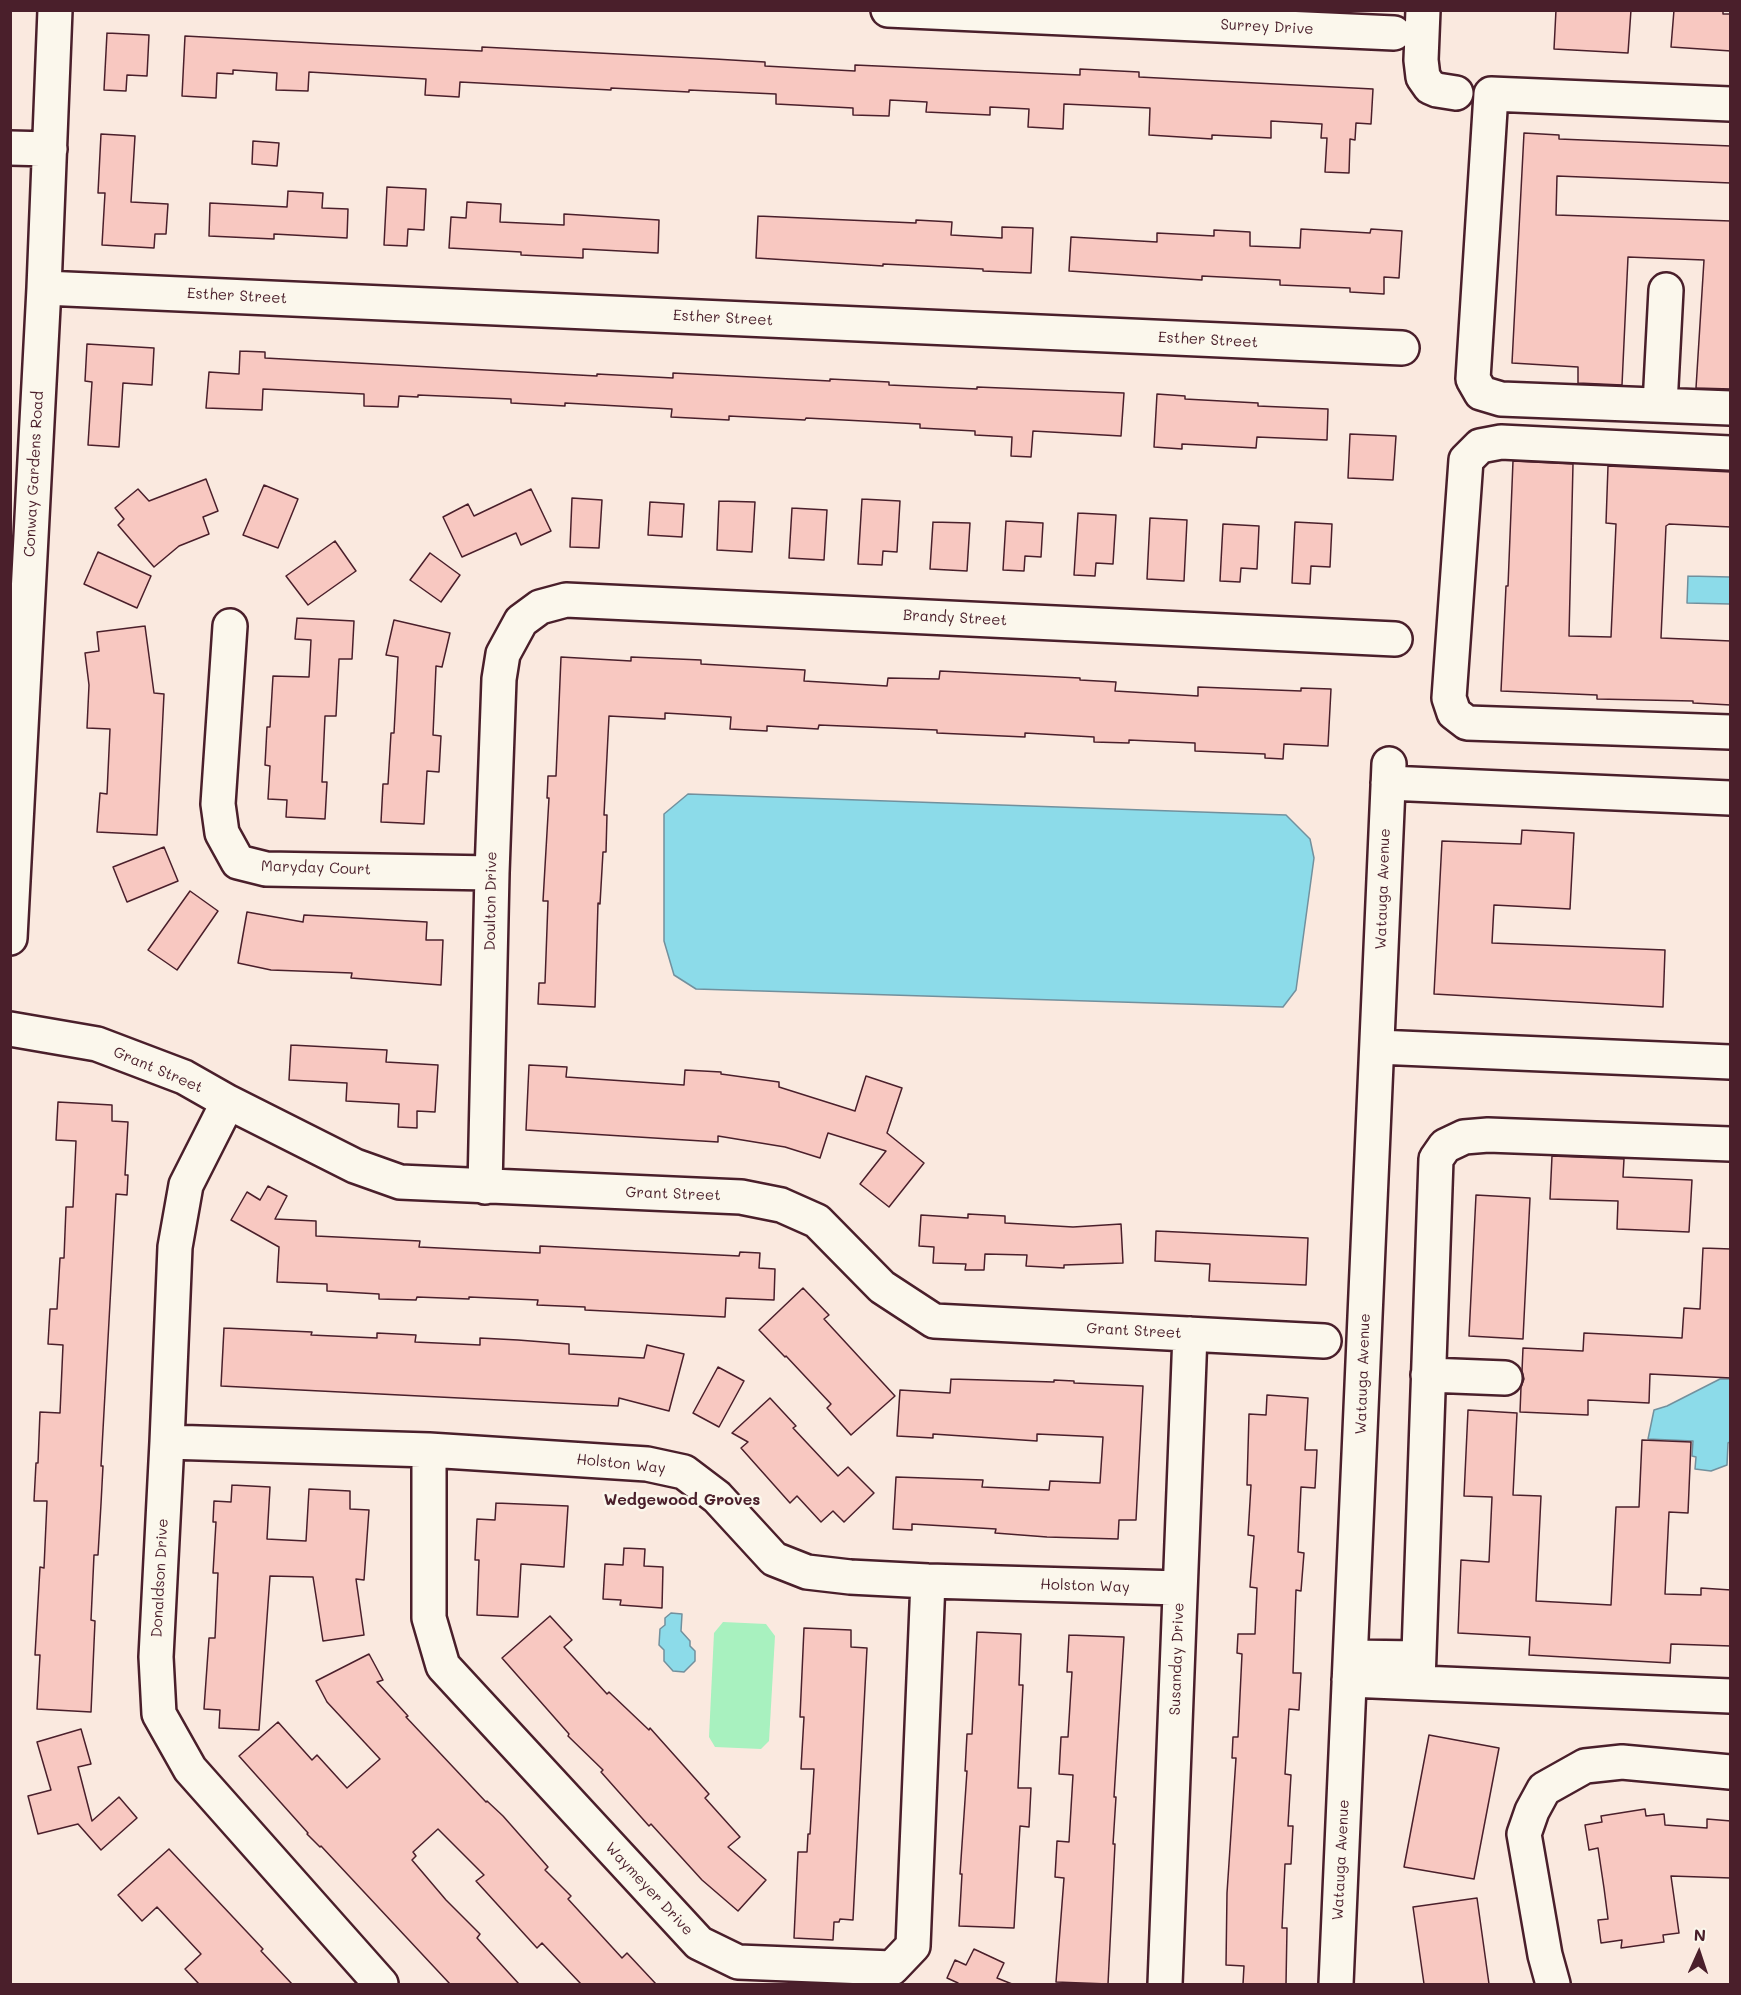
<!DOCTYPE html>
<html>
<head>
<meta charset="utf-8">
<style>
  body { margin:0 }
  #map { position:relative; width:1741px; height:1995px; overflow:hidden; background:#fae9df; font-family:Mali,sans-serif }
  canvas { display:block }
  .frame { position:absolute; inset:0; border:12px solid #4a1f2b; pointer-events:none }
  .north { position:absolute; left:1669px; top:1923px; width:60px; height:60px; -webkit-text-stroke:4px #fbf7ec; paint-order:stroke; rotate:3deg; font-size:16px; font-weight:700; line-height:24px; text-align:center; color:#4a1f2b }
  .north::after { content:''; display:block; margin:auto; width:21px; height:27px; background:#4a1f2b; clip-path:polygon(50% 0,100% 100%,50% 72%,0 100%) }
</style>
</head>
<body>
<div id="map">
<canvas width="1741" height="1995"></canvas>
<div class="frame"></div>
<div class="north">N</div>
</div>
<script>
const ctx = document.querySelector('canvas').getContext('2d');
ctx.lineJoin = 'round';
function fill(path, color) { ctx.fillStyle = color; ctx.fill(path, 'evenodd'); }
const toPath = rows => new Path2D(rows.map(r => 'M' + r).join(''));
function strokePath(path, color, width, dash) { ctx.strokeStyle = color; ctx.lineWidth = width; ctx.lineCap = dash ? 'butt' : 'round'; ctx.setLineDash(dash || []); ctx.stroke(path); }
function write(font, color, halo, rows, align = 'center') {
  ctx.font = font + ' Mali,sans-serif'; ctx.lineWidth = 5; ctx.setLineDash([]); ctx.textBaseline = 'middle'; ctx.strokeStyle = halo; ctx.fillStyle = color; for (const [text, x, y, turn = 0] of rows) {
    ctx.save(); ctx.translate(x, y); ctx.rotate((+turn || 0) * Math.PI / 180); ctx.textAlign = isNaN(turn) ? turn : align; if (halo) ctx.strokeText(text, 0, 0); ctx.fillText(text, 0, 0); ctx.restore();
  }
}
fill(toPath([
  [723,1622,766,1624,775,1636,769,1741,761,1749,715,1747,709,1737,714,1633]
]), '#a8f1bf');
const water = toPath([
  [1688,576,1730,577,1730,604,1687,603,1688,576],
  [688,794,1286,815,1310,839,1314,858,1296,990,1283,1007,696,989,674,975,664,941,664,814,688,794],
  [1720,1379,1730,1379,1730,1442,1728,1443,1727,1465,1711,1471,1695,1469,1696,1457,1692,1456,1693,1441,1648,1439,1654,1410,1667,1406,1720,1379],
  [671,1613,682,1614,681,1631,690,1641,690,1646,695,1651,695,1661,684,1672,673,1671,664,1661,664,1650,659,1645,660,1629,665,1625,665,1618,671,1613]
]);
fill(water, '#8cdbe9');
strokePath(water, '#72909d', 1.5);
const building = toPath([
  [1556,10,1631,10,1628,53,1554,49,1556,10],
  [1674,10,1723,10,1723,14,1731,14,1731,51,1671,47,1674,10],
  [107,33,149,35,147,76,127,75,126,91,104,90,107,33],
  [185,36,334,44,482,51,482,47,715,59,765,62,765,66,855,71,855,65,1080,75,1080,69,1139,72,1139,77,1373,89,1371,124,1356,123,1355,140,1350,139,1349,173,1325,172,1327,138,1321,138,1322,124,1271,121,1271,138,1212,135,1212,139,1149,135,1150,108,1064,104,1063,129,1028,127,1029,109,990,107,990,115,926,112,927,102,890,100,889,116,853,115,853,108,776,104,776,94,689,90,689,92,611,88,611,90,460,82,459,97,425,95,426,79,309,72,308,91,276,90,277,73,233,70,233,74,217,73,216,98,182,96,185,36],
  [1524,133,1559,135,1559,139,1731,146,1731,183,1557,176,1556,215,1731,221,1731,389,1696,388,1704,260,1628,257,1622,385,1578,383,1578,367,1512,363,1524,133],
  [101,134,135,136,131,202,168,204,166,234,155,234,154,248,102,245,105,193,98,193,101,134],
  [253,141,279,143,277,166,252,164,253,141],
  [387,187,426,189,424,230,408,229,407,246,384,245,387,187],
  [288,191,323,193,322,208,348,209,347,238,274,234,274,239,209,236,210,203,287,207,288,191],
  [467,202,501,204,500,222,564,225,564,214,659,220,658,253,583,249,583,258,521,255,521,252,449,248,451,217,466,218,467,202],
  [758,216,916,223,916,220,952,222,951,235,1002,238,1002,227,1033,228,1031,273,983,271,983,269,883,264,883,266,756,258,758,216],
  [1301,229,1370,233,1371,229,1402,231,1399,278,1384,277,1384,294,1350,292,1350,288,1280,285,1280,280,1202,276,1202,280,1069,271,1071,237,1157,242,1157,233,1214,236,1214,230,1250,232,1250,246,1300,248,1301,229],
  [87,344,154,348,152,385,123,383,119,447,88,445,92,382,85,381,87,344],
  [240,351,265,352,265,358,597,376,597,374,673,378,673,373,830,381,830,379,889,382,889,385,977,389,977,387,1124,393,1121,436,1033,431,1031,457,1011,456,1012,437,975,435,975,431,920,428,920,424,806,418,805,420,729,416,729,420,671,417,672,409,565,403,565,406,511,403,511,399,418,395,418,397,399,396,398,407,364,406,364,394,263,389,262,410,206,408,209,372,239,374,240,351],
  [1157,394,1185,396,1185,399,1258,403,1258,406,1328,409,1327,440,1257,437,1256,448,1182,444,1182,449,1154,447,1157,394],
  [1350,434,1396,436,1393,480,1348,478,1350,434],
  [1513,461,1573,464,1569,636,1611,637,1616,524,1606,523,1608,466,1731,472,1731,527,1669,524,1666,526,1661,638,1731,641,1731,705,1693,703,1693,701,1597,699,1597,695,1501,691,1506,586,1508,586,1513,461],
  [206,479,218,511,203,517,209,534,179,546,154,567,118,525,124,519,115,508,138,489,149,501,206,479],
  [264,485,298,499,278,548,243,535,264,485],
  [531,489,551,531,521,545,516,533,462,557,443,517,468,504,474,516,531,489],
  [572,498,602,500,599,548,570,547,572,498],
  [862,499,900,501,897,552,883,551,882,565,858,564,862,499],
  [719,501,755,502,752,552,717,550,719,501],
  [650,502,684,504,682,537,648,535,650,502],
  [792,508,827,510,824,560,789,558,792,508],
  [1078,513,1116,515,1113,564,1096,563,1095,576,1074,575,1078,513],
  [1150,518,1187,520,1184,581,1147,579,1150,518],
  [1006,521,1043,523,1041,557,1025,556,1024,571,1003,570,1006,521],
  [933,522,970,523,967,571,930,569,933,522],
  [1295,522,1332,524,1330,567,1311,566,1310,584,1292,583,1295,522],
  [1223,524,1259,526,1257,569,1241,568,1240,582,1220,581,1223,524],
  [335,541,356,571,308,605,286,576,335,541],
  [98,552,151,576,137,608,84,584,98,552],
  [430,553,460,575,441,602,410,580,430,553],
  [297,618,354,621,352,659,339,659,336,716,325,716,322,782,327,782,325,819,286,817,287,800,268,799,270,766,265,765,267,727,270,727,273,676,309,677,311,640,295,639,297,618],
  [394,620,450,633,442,667,436,666,433,735,441,736,439,772,427,771,424,824,381,822,383,784,388,784,391,733,394,733,398,657,386,655,394,620],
  [145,626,154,693,164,694,157,835,97,832,100,793,107,794,110,729,87,728,89,685,85,653,99,651,97,632,145,626],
  [561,657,631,661,631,657,701,660,701,664,805,670,804,681,887,686,888,678,939,679,940,671,1080,678,1080,680,1116,682,1115,691,1198,696,1198,687,1301,691,1301,688,1331,689,1328,746,1284,744,1283,759,1265,758,1265,754,1195,751,1195,743,1129,740,1129,743,1094,742,1094,737,1025,733,1025,737,937,733,937,730,819,725,818,729,767,726,767,731,730,729,731,717,665,713,665,719,609,716,604,815,607,815,606,852,603,852,600,904,598,903,595,1007,538,1004,539,983,545,983,548,901,543,901,549,798,547,798,548,776,556,776,561,657],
  [1522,830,1574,833,1570,909,1494,905,1492,943,1665,950,1663,1007,1434,994,1442,841,1521,844,1522,830],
  [164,847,178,881,127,902,113,867,164,847],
  [190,891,218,911,177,970,148,950,190,891],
  [247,912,303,922,304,915,427,922,426,940,443,940,441,985,351,978,352,973,271,970,238,963,247,912],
  [291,1045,387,1050,386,1062,438,1065,435,1112,417,1111,417,1128,398,1127,399,1104,346,1101,347,1083,289,1080,291,1045],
  [529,1065,567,1067,566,1077,684,1085,685,1070,721,1072,721,1074,779,1082,779,1087,855,1111,866,1076,902,1088,887,1133,924,1163,889,1207,860,1184,886,1151,828,1133,820,1158,785,1147,718,1136,718,1142,526,1130,529,1065],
  [58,1102,112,1105,112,1121,128,1122,125,1175,128,1175,127,1195,116,1194,101,1466,103,1466,101,1504,98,1555,94,1555,91,1620,95,1621,91,1712,37,1709,40,1655,35,1655,40,1567,44,1568,47,1501,34,1501,36,1463,38,1463,40,1412,60,1413,63,1345,48,1344,50,1309,57,1309,60,1258,64,1258,66,1207,73,1207,76,1141,56,1140,58,1102],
  [1552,1156,1624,1159,1623,1177,1692,1180,1689,1232,1617,1229,1618,1201,1550,1199,1552,1156],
  [268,1186,287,1196,275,1219,316,1221,316,1236,420,1241,419,1247,540,1253,540,1246,739,1256,740,1252,760,1253,759,1268,775,1269,774,1300,726,1298,725,1317,585,1310,585,1307,537,1305,538,1300,469,1297,469,1299,417,1297,416,1300,379,1299,379,1294,327,1291,327,1284,277,1282,279,1247,231,1220,247,1192,260,1200,268,1186],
  [1476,1195,1530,1198,1523,1339,1469,1336,1476,1195],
  [968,1214,1005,1216,1005,1223,1073,1227,1121,1224,1123,1263,1064,1265,1064,1268,1026,1266,1027,1255,985,1254,984,1270,965,1270,966,1264,933,1263,934,1247,919,1246,921,1215,968,1218,968,1214],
  [1156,1231,1308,1238,1306,1285,1209,1281,1210,1264,1155,1261,1156,1231],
  [1703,1248,1731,1249,1731,1378,1650,1374,1649,1403,1588,1400,1588,1415,1520,1412,1521,1387,1524,1379,1522,1371,1523,1348,1583,1351,1584,1333,1682,1338,1684,1308,1700,1309,1703,1248],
  [803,1288,829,1315,824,1319,895,1396,851,1435,827,1408,831,1404,786,1356,785,1357,759,1330,803,1288],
  [224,1328,312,1332,311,1335,377,1338,377,1333,416,1335,415,1342,480,1345,480,1338,518,1340,569,1344,569,1354,644,1358,647,1345,684,1354,669,1411,619,1398,618,1406,221,1386,224,1328],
  [718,1367,744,1381,719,1427,693,1413,718,1367],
  [951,1379,1054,1382,1054,1380,1074,1381,1074,1383,1143,1386,1136,1520,1119,1520,1118,1539,1047,1537,995,1533,996,1529,912,1524,912,1530,893,1529,896,1477,983,1480,982,1487,1049,1490,1050,1481,1100,1483,1103,1437,1037,1434,1037,1441,933,1434,933,1438,897,1436,900,1390,950,1393,951,1379],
  [1267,1395,1308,1398,1305,1450,1317,1450,1315,1488,1301,1487,1298,1552,1304,1553,1301,1591,1296,1590,1293,1673,1301,1673,1299,1710,1289,1709,1285,1774,1291,1775,1288,1826,1293,1826,1291,1864,1285,1864,1282,1928,1287,1928,1286,1984,1243,1984,1244,1966,1226,1965,1227,1893,1236,1758,1232,1758,1233,1737,1238,1737,1242,1654,1237,1653,1238,1634,1255,1634,1257,1588,1250,1587,1254,1536,1248,1535,1251,1485,1247,1485,1249,1414,1266,1415,1267,1395],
  [770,1398,796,1426,793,1428,838,1476,848,1467,874,1493,844,1522,833,1511,821,1522,797,1496,790,1503,741,1448,748,1442,732,1433,770,1398],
  [1468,1410,1517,1413,1513,1495,1541,1496,1536,1601,1611,1605,1616,1507,1639,1507,1642,1440,1691,1442,1688,1513,1669,1512,1665,1594,1701,1595,1701,1588,1731,1590,1731,1646,1671,1644,1670,1663,1529,1655,1530,1637,1458,1633,1461,1560,1489,1562,1492,1497,1464,1496,1468,1410],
  [232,1485,270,1487,267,1539,306,1541,309,1489,350,1491,350,1509,369,1510,364,1580,356,1579,364,1635,323,1641,313,1577,270,1576,259,1730,219,1728,220,1710,204,1709,209,1638,215,1638,218,1573,213,1573,216,1522,213,1522,214,1501,231,1502,232,1485],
  [496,1503,568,1506,564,1567,521,1564,518,1617,477,1615,479,1560,475,1560,477,1519,495,1520,496,1503],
  [624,1548,645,1549,644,1566,663,1567,662,1608,620,1605,621,1600,603,1599,605,1564,623,1565,624,1548],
  [550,1616,572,1640,564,1647,607,1694,609,1692,649,1730,650,1728,709,1794,705,1798,740,1837,728,1847,766,1880,738,1911,702,1880,651,1824,649,1826,601,1772,603,1770,568,1736,569,1734,502,1658,550,1616],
  [804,1628,851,1630,851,1647,867,1648,853,1920,840,1919,839,1922,834,1922,833,1940,794,1938,798,1852,807,1852,808,1834,810,1834,814,1769,801,1769,804,1717,800,1717,804,1628],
  [977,1632,1021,1634,1019,1685,1023,1685,1018,1788,1031,1788,1029,1827,1020,1826,1014,1928,959,1926,962,1874,960,1874,967,1771,965,1771,967,1734,972,1734,977,1632],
  [1069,1635,1124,1637,1114,1797,1116,1797,1113,1844,1115,1844,1108,1984,1056,1982,1064,1878,1055,1877,1057,1841,1069,1842,1073,1775,1059,1774,1061,1737,1068,1737,1072,1672,1067,1672,1069,1635],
  [369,1654,383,1680,377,1682,408,1716,406,1717,486,1802,487,1801,503,1816,548,1867,545,1870,571,1896,568,1899,622,1958,627,1953,656,1984,581,1984,542,1943,537,1948,476,1881,484,1875,438,1829,413,1852,416,1856,412,1860,446,1900,480,1934,477,1938,519,1984,450,1984,321,1846,320,1847,307,1834,308,1833,239,1756,278,1722,312,1760,317,1755,347,1788,380,1759,327,1702,316,1681,369,1654],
  [81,1729,91,1764,78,1767,92,1821,119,1797,137,1818,101,1850,78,1824,38,1834,28,1796,51,1790,37,1742,81,1729],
  [1429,1735,1499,1748,1474,1879,1404,1867,1429,1735],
  [1645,1809,1646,1816,1664,1814,1665,1825,1707,1828,1707,1819,1731,1821,1731,1878,1671,1876,1679,1933,1663,1935,1664,1942,1621,1948,1622,1940,1601,1943,1598,1920,1608,1919,1604,1888,1598,1848,1589,1850,1585,1825,1602,1822,1601,1816,1645,1809],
  [169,1849,263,1949,261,1951,292,1984,199,1984,185,1969,201,1954,157,1907,142,1921,118,1895,169,1849],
  [1477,1898,1489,1984,1424,1984,1413,1907,1477,1898],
  [974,1949,1004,1963,997,1978,1012,1984,958,1984,958,1983,947,1978,955,1960,966,1965,974,1949]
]);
fill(building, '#f8c8c1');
strokePath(building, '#4a1f2b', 1.5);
const minor = toPath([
  [888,10,1394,33],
  [1423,10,1421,60,1423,77,1430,87,1437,90,1456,93],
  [1730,104,1491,94,1473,379,1481,393,1501,399,1730,408],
  [10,148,50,149],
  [44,288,1402,348],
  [1660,405,1666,290],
  [1730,453,1501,442,1480,446,1466,460,1449,698,1454,713,1467,723,1730,732],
  [230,626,218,804,222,833,238,862,266,869,492,873],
  [1388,783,1730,798],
  [10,938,44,288,55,10],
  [10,1029,97,1044,184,1077,228,1102,355,1166,400,1182,741,1197,781,1205,817,1221,882,1287,934,1321,1324,1341],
  [1377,1047,1730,1062],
  [228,1102,186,1185,175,1247,167,1442,156,1657,159,1714,190,1769,381,1984],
  [485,1187,492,873,499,679,503,654,521,621,540,607,566,600,1395,639],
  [1428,1375,1505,1378],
  [167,1442,429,1450,647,1464,684,1472,717,1497,774,1559,807,1572,850,1577,928,1581,1180,1588],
  [429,1450,429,1618,443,1666,699,1943,738,1962,892,1968,913,1946,928,1581],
  [1351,1657,1418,1658],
  [1349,1680,1730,1696],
  [1418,1682,1436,1159,1445,1146,1464,1137,1488,1135,1730,1144],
  [1165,1984,1190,1334],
  [1336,1984,1389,764],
  [1553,1984,1545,1955,1524,1834,1532,1811,1544,1789,1585,1766,1622,1762,1730,1772]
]);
strokePath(minor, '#4a1f2b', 38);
strokePath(minor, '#fbf7ec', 33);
write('15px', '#4a1f2b', '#fbf7ec', [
  ["Surrey Drive",1267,27,3],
  ["Esther Street",237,296,3],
  ["Esther Street",723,318,3],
  ["Esther Street",1208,340,3],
  ["Conway Gardens Road",34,474,-87],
  ["Brandy Street",955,618,3],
  ["Maryday Court",316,868,2],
  ["Watauga Avenue",1383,889,-88],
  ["Doulton Drive",491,901,-89],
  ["Grant Street",158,1070,23],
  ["Grant Street",673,1194,2],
  ["Grant Street",1134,1331,3],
  ["Watauga Avenue",1363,1374,-88],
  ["Holston Way",621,1464,6],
  ["Donaldson Drive",160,1578,-87],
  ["Holston Way",1085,1586,2],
  ["Susanday Drive",1177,1659,-88],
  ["Watauga Avenue",1341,1860,-87],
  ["Waymeyer Drive",649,1889,47]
]);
write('bold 16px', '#4a1f2b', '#fbf7ec', [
  ["Wedgewood Groves",682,1500]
]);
</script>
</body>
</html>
